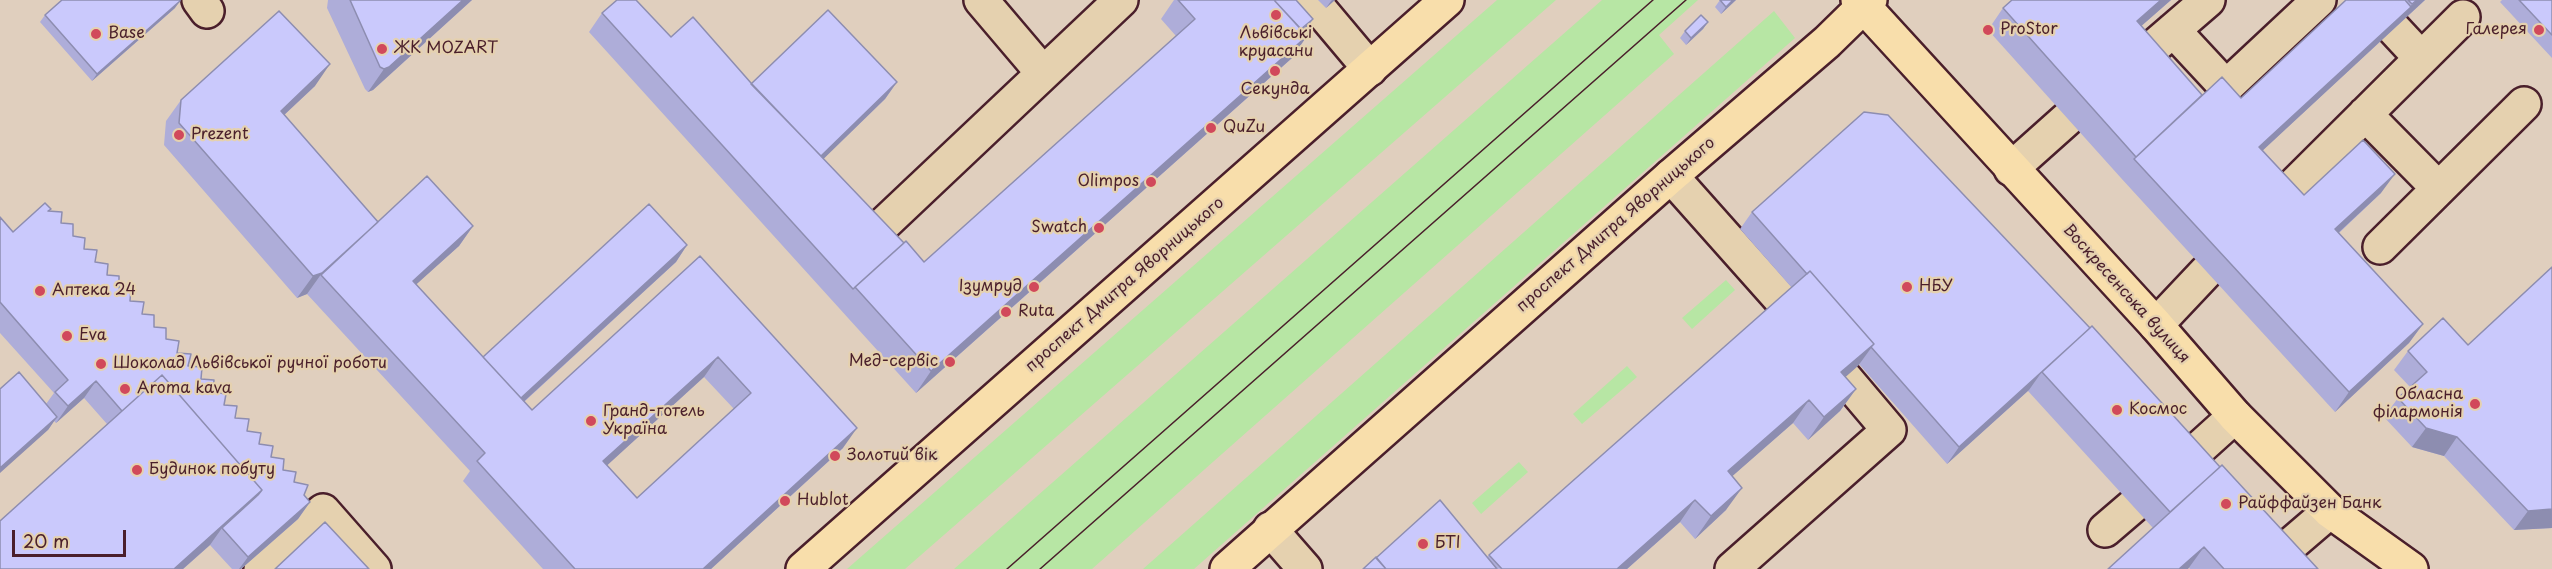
<!DOCTYPE html>
<html>
<head>
<meta charset="utf-8">
<style>
  body { margin:0 }
  #map { position:relative; width:2552px; height:569px; overflow:hidden; background:#e0cfbe; font-family:"Playpen Sans",sans-serif }
  canvas { display:block }
  .scale { position:absolute; left:12px; top:530px; width:114px; height:27px; box-sizing:border-box; border:3px solid #4a1f2b; border-top:0; padding-left:8px; font-size:18px; line-height:21px; white-space:nowrap; color:#4a1f2b; -webkit-text-stroke:4px #e5d1af; paint-order:stroke }
</style>
</head>
<body>
<div id="map">
<canvas width="2552" height="569"></canvas>
<div class="scale">20 m</div>
</div>
<script>
const ctx = document.querySelector('canvas').getContext('2d');
ctx.lineJoin = 'round';
function fill(path, color) { ctx.fillStyle = color; ctx.fill(path, 'evenodd'); }
const toPath = rows => new Path2D(rows.map(r => 'M' + r).join(''));
function strokePath(path, color, width, dash) { ctx.strokeStyle = color; ctx.lineWidth = width; ctx.lineCap = dash ? 'butt' : 'round'; ctx.setLineDash(dash || []); ctx.stroke(path); }
function write(font, color, halo, rows, align = 'center') {
  ctx.font = font + ' "Playpen Sans",sans-serif'; ctx.lineWidth = 4.5; ctx.setLineDash([]); ctx.textBaseline = 'middle'; ctx.strokeStyle = halo; ctx.fillStyle = color; for (const [text, x, y, turn = 0] of rows) {
    ctx.save(); ctx.translate(x, y); ctx.rotate((+turn || 0) * Math.PI / 180); ctx.textAlign = isNaN(turn) ? turn : align; if (halo) ctx.strokeText(text, 0, 0); ctx.fillText(text, 0, 0); ctx.restore();
  }
}
fill(toPath([
  [1497,0,1556,0,905,569,847,569],
  [1602,0,1698,0,1659,35,1674,54,1092,569,954,569],
  [1774,11,1795,38,1194,569,1143,569],
  [1726,280,1735,290,1692,329,1682,318],
  [1627,366,1637,377,1582,424,1573,414],
  [1519,462,1528,472,1481,514,1472,503]
]), '#b7e6a4');
const minor = toPath([
  [199,0,207,11],
  [981,0,1043,73],
  [1312,0,1370,69],
  [2394,29,2421,58],
  [2173,30,2226,87,2319,0],
  [2157,44,2208,0],
  [2365,114,2438,188],
  [2011,169,2067,119],
  [1671,176,1784,303],
  [2278,201,2463,17],
  [885,223,1121,0],
  [2380,247,2524,104],
  [2156,325,2206,272],
  [2184,462,2235,416],
  [1270,529,1305,569],
  [2105,530,2133,506],
  [2274,559,2330,511],
  [261,569,323,511,374,569],
  [1732,569,1889,430,1845,378]
]);
const major = toPath([
  [1858,0,2156,325,2235,416,2330,511,2411,569],
  [803,569,1447,0],
  [1227,569,1671,176,1827,42,1870,0]
]);
strokePath(minor, '#4a1f2b', 38);
strokePath(major, '#4a1f2b', 38);
strokePath(minor, '#e5d1af', 33);
strokePath(major, '#f8deab', 33);
strokePath(toPath([
  [1007,569,1653,0],
  [1040,569,1686,0]
]), '#4a1f2b', 1.5);
fill(toPath([
  [328,0,472,0,373,90,368,92,365,89,327,8],
  [1174,0,1296,0,1313,19,1308,26,1302,31,1292,58,916,393,589,32,602,13,671,37,751,84,897,82,885,99,823,159,904,243,924,262,1176,36,1161,19],
  [1318,0,1335,0,1326,8],
  [1720,0,1736,0,1721,14,1715,7],
  [2012,0,2171,0,2141,26,2202,95,2241,98,2346,0,2425,0,2263,150,2304,195,2381,193,2339,233,2423,324,2409,343,2335,412,2121,178,1988,30,2003,8],
  [2502,0,2552,0,2552,58,2500,2],
  [175,8,92,81,40,22,45,15],
  [1708,22,1703,29,1686,45,1680,38,1685,31],
  [315,86,284,115,378,222,473,226,459,246,416,284,483,357,687,245,676,262,524,402,532,410,700,256,843,448,711,569,543,569,463,481,470,471,307,294,297,298,164,145,166,121,181,100],
  [704,377,734,409,637,498,607,465],
  [49,211,61,223,95,262,166,339,188,366,201,379,259,444,283,470,310,502,298,519,241,569,232,569,210,545,183,569,107,424,84,398,56,423,54,421,48,430,46,404,54,393,0,333,0,217,13,232],
  [1752,212,2220,467,2318,569,2190,569,2153,528,2028,391,2029,390,1947,464,1859,364,1845,377,1856,389,1840,411,1808,440,1793,423,1732,476,1726,510,1695,539,1680,522,1627,569,1363,569,1487,557,1792,288,1740,229],
  [2552,267,2552,528,2514,530,2444,456,2412,447,2384,417,2398,398,2410,387,2394,370,2408,351,2468,345]
]), '#aeadd9');
fill(toPath([
  [463,0,472,0,373,90,368,92,384,69],
  [1332,0,1335,0,1326,8,1331,1],
  [1733,0,1736,0,1721,14,1726,7],
  [2161,0,2171,0,2122,43,2137,21],
  [2417,0,2425,0,2246,166,2259,147],
  [180,1,175,8,92,81,97,74],
  [1313,19,1308,26,1283,48,1288,41],
  [1708,22,1703,29,1686,45,1691,38],
  [1307,36,1292,58,916,393,931,371],
  [330,64,315,86,266,132,281,111],
  [897,82,885,99,807,175,819,158],
  [2395,174,2381,193,2322,248,2335,229],
  [473,226,459,246,399,300,413,281],
  [687,245,676,262,507,417,518,401],
  [322,273,307,294,297,298,313,276],
  [2423,324,2409,343,2335,412,2349,392],
  [1874,344,1858,366,1825,395,1841,372],
  [718,357,704,377,590,481,603,461],
  [2041,373,2029,390,1947,464,1959,447],
  [96,381,84,398,56,423,68,406],
  [1856,389,1840,411,1808,440,1824,417],
  [1809,400,1793,423,1712,494,1728,471],
  [57,417,48,430,0,473,0,468],
  [857,428,843,448,711,569,703,569],
  [2426,428,2457,437,2444,456,2412,447],
  [1742,488,1726,510,1695,539,1711,516],
  [262,490,247,512,222,528,210,545,183,569,174,569],
  [1695,500,1680,522,1627,569,1617,569],
  [310,502,298,519,241,569,239,569,248,557],
  [2552,509,2552,528,2514,530,2528,511],
  [2204,547,2188,569,2179,569]
]), '#8d8db0');
const building = toPath([
  [62,0,180,0,180,1,97,74,45,15,62,0],
  [350,0,463,0,389,67,384,69,380,67,350,0],
  [617,0,636,0,671,37,693,17,751,83,904,243,853,289,602,13,617,0],
  [1178,0,1274,0,1307,36,931,371,855,287,906,241,924,262,1195,19,1178,0],
  [1274,0,1296,0,1313,19,1301,29,1274,0],
  [1720,0,1733,0,1726,7,1720,0],
  [2012,0,2161,0,2137,21,2202,95,2136,157,2003,8,2012,0],
  [2346,0,2405,0,2411,7,2259,147,2304,195,2363,140,2395,174,2335,229,2423,324,2349,392,2134,159,2222,77,2241,98,2346,0],
  [2408,0,2417,0,2412,4,2408,0],
  [2519,0,2552,0,2552,35,2519,0],
  [828,10,897,82,821,156,751,84,828,10],
  [279,11,330,64,281,111,378,222,322,273,313,276,179,123,181,100,279,11],
  [1701,15,1708,22,1691,38,1685,31,1701,15],
  [1864,112,1888,115,2090,328,1959,447,1871,347,1874,344,1810,271,1807,274,1752,212,1864,112],
  [427,176,473,226,413,281,532,410,700,256,857,428,703,569,575,569,477,461,485,453,321,275,427,176],
  [718,357,751,393,637,498,603,461,718,357],
  [45,203,51,209,48,211,62,212,61,223,73,224,73,236,85,238,84,249,97,250,95,262,108,264,107,275,119,276,119,288,131,288,130,301,144,302,142,314,154,315,154,327,166,328,166,339,179,341,177,353,191,354,188,366,202,367,201,379,214,380,213,392,226,394,224,405,237,406,235,418,249,419,247,431,261,433,259,444,273,446,271,457,284,459,283,470,296,472,294,482,308,485,304,495,310,502,248,557,222,528,258,495,262,490,162,375,122,411,96,381,68,406,55,392,68,380,0,302,0,217,13,232,45,203],
  [649,204,687,245,521,398,483,357,649,204],
  [2552,267,2552,509,2528,511,2457,437,2426,428,2398,398,2427,372,2408,351,2443,318,2468,345,2552,267],
  [1810,271,1874,344,1841,372,1856,389,1824,417,1809,400,1728,471,1742,488,1711,516,1695,500,1617,569,1502,569,1489,555,1810,271],
  [2092,326,2220,467,2170,512,2042,372,2092,326],
  [19,372,57,417,0,468,0,389,19,372],
  [162,375,262,490,174,569,0,569,0,521,162,375],
  [2222,465,2318,569,2224,569,2204,547,2179,569,2108,569,2222,465],
  [1440,500,1497,569,1386,569,1376,558,1440,500],
  [325,522,369,569,275,569,325,522],
  [1376,557,1386,569,1363,569,1376,557]
]);
fill(building, '#cac9fc');
strokePath(building, '#8d8db0', 1.5);
for (const [x, y, r, color] of [
  [1276,15,6,"#d1495b"],
  [1988,30,6,"#d1495b"],
  [2539,30,6,"#d1495b"],
  [96,34,6,"#d1495b"],
  [382,49,6,"#d1495b"],
  [1275,71,6,"#d1495b"],
  [1211,128,6,"#d1495b"],
  [179,135,6,"#d1495b"],
  [1151,182,6,"#d1495b"],
  [1099,228,6,"#d1495b"],
  [1034,287,6,"#d1495b"],
  [1907,287,6,"#d1495b"],
  [40,291,6,"#d1495b"],
  [1006,312,6,"#d1495b"],
  [67,336,6,"#d1495b"],
  [950,362,6,"#d1495b"],
  [101,364,6,"#d1495b"],
  [125,389,6,"#d1495b"],
  [2475,404,6,"#d1495b"],
  [2117,410,6,"#d1495b"],
  [591,421,6,"#d1495b"],
  [835,456,6,"#d1495b"],
  [137,470,6,"#d1495b"],
  [785,501,6,"#d1495b"],
  [2226,504,6,"#d1495b"],
  [1423,544,6,"#d1495b"]
]) { const dot = new Path2D(); dot.arc(x, y, r, 0, 2 * Math.PI); ctx.fillStyle = color; ctx.fill(dot); strokePath(dot, '#e5d1af', 2); }
write('16px', '#4a1f2b', '#e5d1af', [
  ["ProStor",2000,30],
  ["Галерея",2527,30,"right"],
  ["Base",108,34],
  ["Львівські",1276,34,"center"],
  ["круасани",1276,52,"center"],
  ["ЖК MOZART",394,49],
  ["Секунда",1275,90,"center"],
  ["QuZu",1223,128],
  ["Prezent",191,135],
  ["Olimpos",1139,182,"right"],
  ["Swatch",1087,228,"right"],
  ["Ізумруд",1022,287,"right"],
  ["НБУ",1919,287],
  ["Аптека 24",52,291],
  ["Ruta",1018,312],
  ["Eva",79,336],
  ["Мед-сервіс",938,362,"right"],
  ["Шоколад Львівської ручної роботи",113,364],
  ["Aroma kava",137,389],
  ["Обласна",2463,395,"right"],
  ["філармонія",2463,413,"right"],
  ["Космос",2129,410],
  ["Гранд-готель",603,412],
  ["Україна",603,430],
  ["Золотий вік",847,456],
  ["Будинок побуту",149,470],
  ["Hublot",797,501],
  ["Райффайзен Банк",2238,504],
  ["БТІ",1435,544]
], 'left');
write('16px', '#4a1f2b', '#e5d1af', [
  ["проспект Дмитра Яворницького",1616,225,-41],
  ["проспект Дмитра Яворницького",1125,285,-41],
  ["Воскресенська вулиця",2126,294,48]
]);
</script>
</body>
</html>
